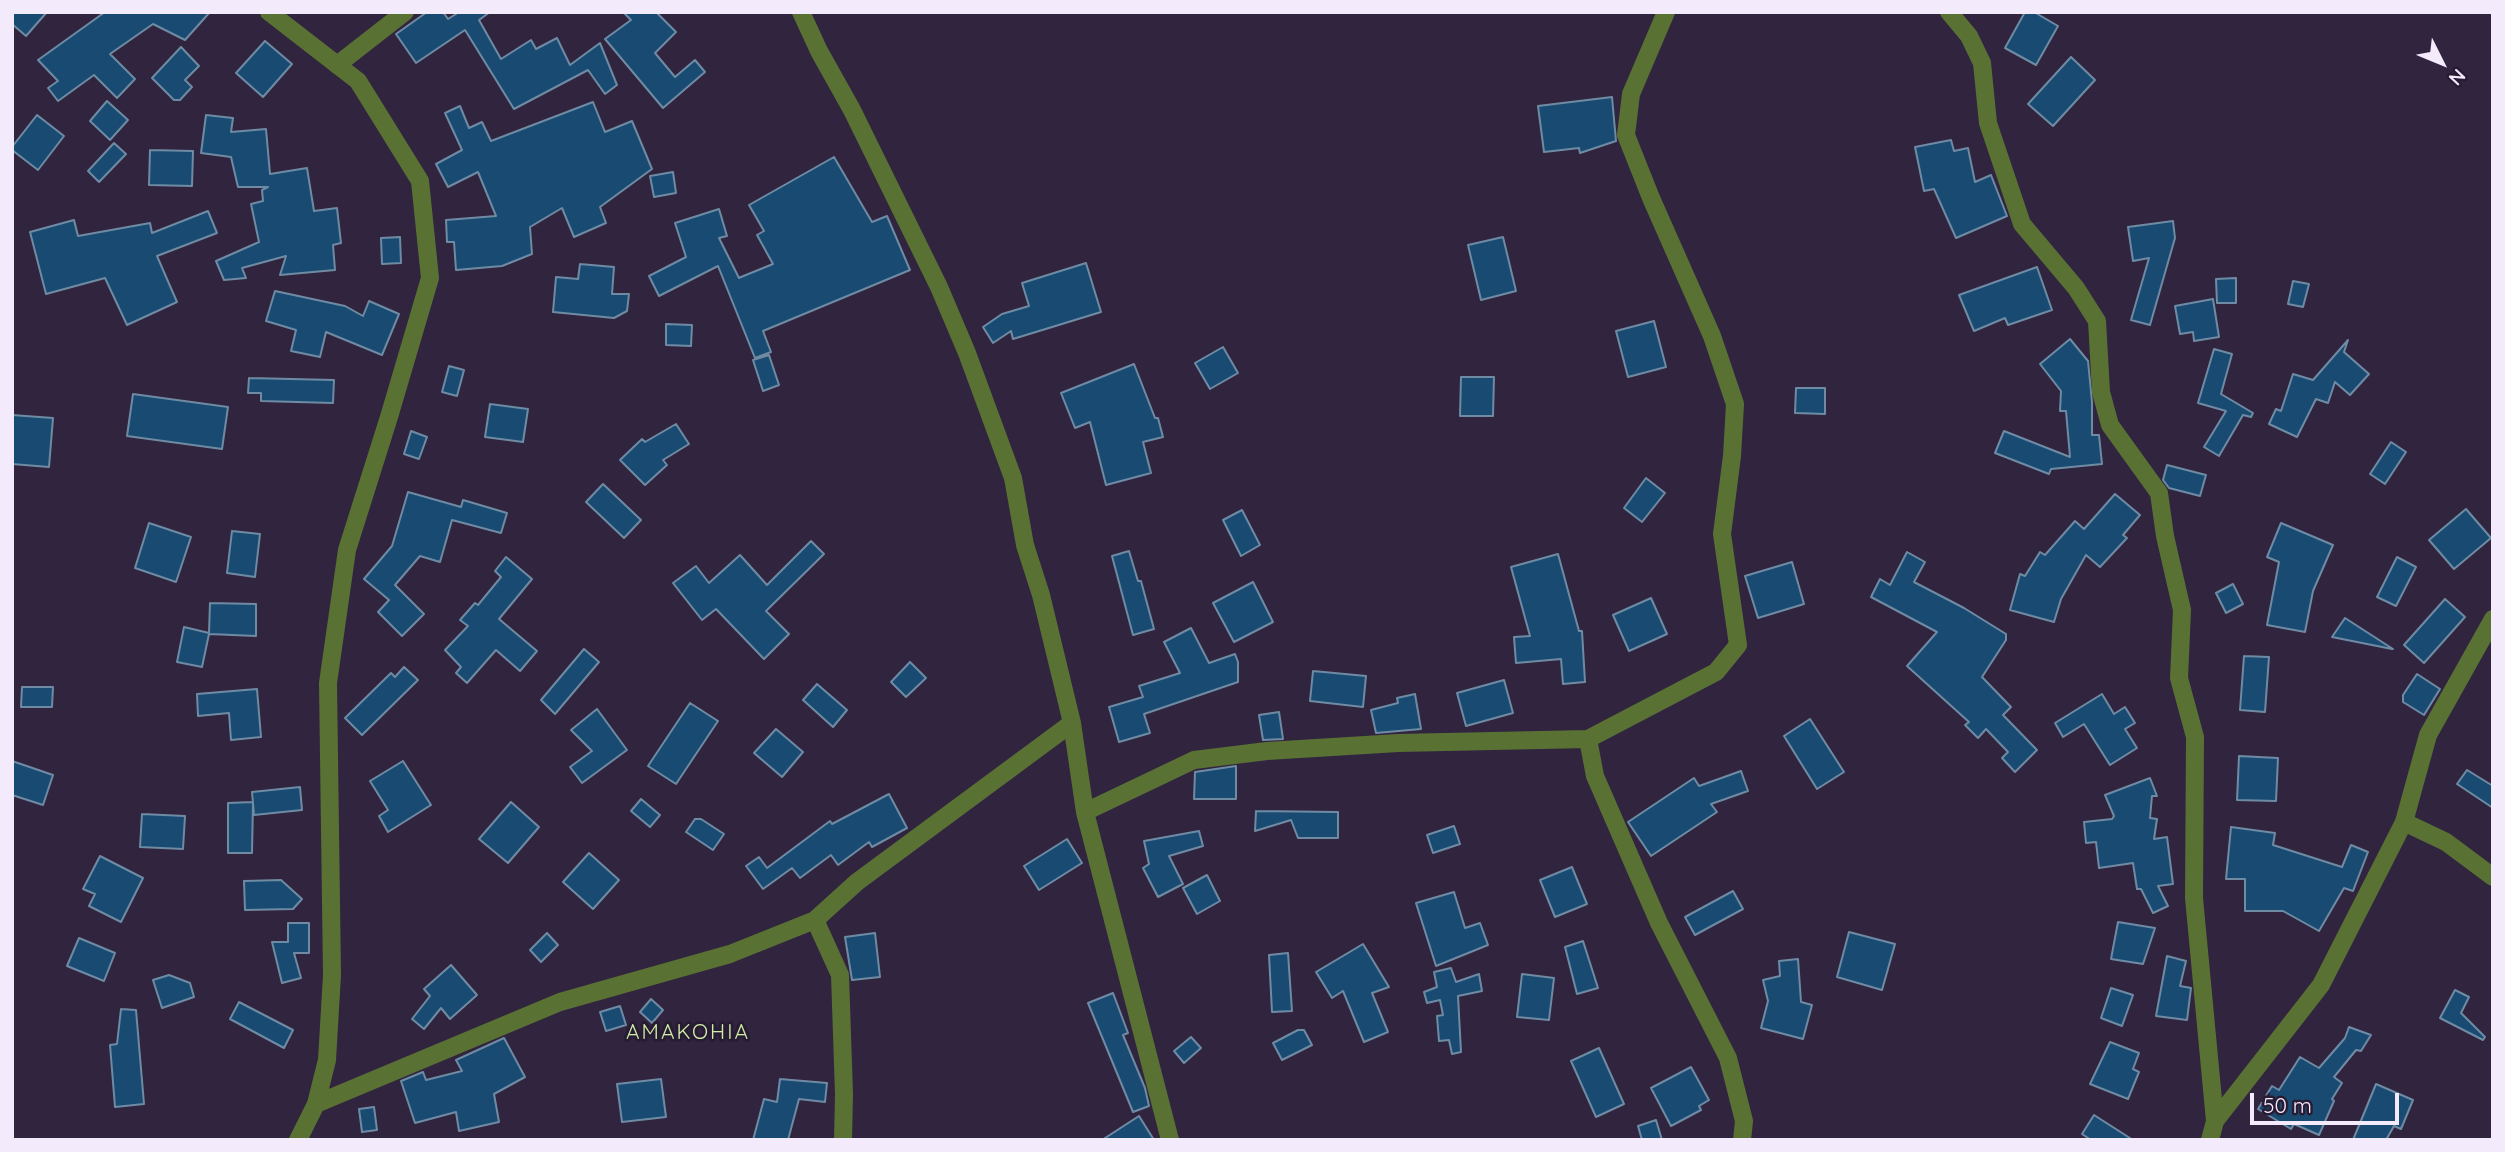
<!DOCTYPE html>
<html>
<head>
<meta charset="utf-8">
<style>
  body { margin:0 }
  #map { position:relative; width:2505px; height:1152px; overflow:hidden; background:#31243f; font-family:Quicksand,sans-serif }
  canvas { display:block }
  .frame { position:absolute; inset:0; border:14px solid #f3ebfc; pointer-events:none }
  .north { position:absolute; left:2407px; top:28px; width:70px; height:70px; -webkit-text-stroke:5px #281b34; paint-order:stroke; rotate:133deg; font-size:19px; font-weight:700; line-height:28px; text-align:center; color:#f3ebfc }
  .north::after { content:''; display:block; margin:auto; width:24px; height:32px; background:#f3ebfc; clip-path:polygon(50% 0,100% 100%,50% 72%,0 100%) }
  .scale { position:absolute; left:2250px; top:1093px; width:149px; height:32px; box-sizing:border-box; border:4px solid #f3ebfc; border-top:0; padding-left:9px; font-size:21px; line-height:24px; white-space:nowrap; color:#f3ebfc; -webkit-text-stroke:5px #281b34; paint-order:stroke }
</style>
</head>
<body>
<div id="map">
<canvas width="2505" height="1152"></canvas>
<div class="frame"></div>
<div class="north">N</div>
<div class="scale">50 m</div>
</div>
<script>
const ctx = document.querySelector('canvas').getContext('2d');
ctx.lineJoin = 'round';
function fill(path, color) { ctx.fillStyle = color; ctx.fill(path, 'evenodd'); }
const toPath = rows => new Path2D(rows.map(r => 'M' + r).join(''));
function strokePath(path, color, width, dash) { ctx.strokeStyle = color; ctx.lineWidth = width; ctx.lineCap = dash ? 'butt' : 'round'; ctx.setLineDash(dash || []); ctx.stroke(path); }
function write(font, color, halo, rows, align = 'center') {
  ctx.font = font + ' Quicksand,sans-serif'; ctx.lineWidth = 6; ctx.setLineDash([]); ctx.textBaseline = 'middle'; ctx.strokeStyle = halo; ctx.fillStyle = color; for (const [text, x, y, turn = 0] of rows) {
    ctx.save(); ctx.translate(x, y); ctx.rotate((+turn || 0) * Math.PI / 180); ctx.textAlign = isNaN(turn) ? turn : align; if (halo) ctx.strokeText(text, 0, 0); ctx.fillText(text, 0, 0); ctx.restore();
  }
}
const building = toPath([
  [12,12,47,12,26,36,12,24,12,12],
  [105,12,210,12,185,40,153,24,110,54,135,79,117,98,94,75,58,101,48,88,58,81,38,60,105,12],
  [427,12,443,12,448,19,456,14,455,12,490,12,479,20,501,59,531,40,536,49,557,38,570,65,600,43,617,85,605,94,588,70,514,109,465,30,416,63,396,34,427,12],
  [623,12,656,12,676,32,655,53,675,77,695,60,705,72,663,108,605,39,631,20,623,12],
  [2025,12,2034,12,2058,26,2036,65,2005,48,2025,12],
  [265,41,292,64,263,97,236,73,265,41],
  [181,47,199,66,185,80,192,87,180,100,174,100,152,78,181,47],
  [2071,57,2095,80,2053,126,2028,104,2071,57],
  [1612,97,1616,141,1580,153,1579,148,1544,152,1538,106,1612,97],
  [107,101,128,120,110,140,90,121,107,101],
  [593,102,605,132,632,121,652,169,600,207,606,223,574,237,562,208,530,227,532,254,502,266,456,270,454,242,447,242,446,220,496,216,478,172,448,187,436,164,462,150,445,113,460,106,469,128,482,122,491,141,593,102],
  [37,115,64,136,38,170,12,150,12,147,37,115],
  [206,115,233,118,231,132,266,129,270,174,307,168,314,211,337,208,341,243,333,245,335,270,280,275,286,256,242,268,246,278,224,280,216,261,259,242,251,204,263,201,262,190,268,187,238,187,231,157,201,153,206,115],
  [1951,140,1954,151,1968,148,1975,182,1991,175,2007,216,1956,238,1934,189,1924,191,1915,147,1951,140],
  [114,143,126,154,99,182,88,171,114,143],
  [150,150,193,151,192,186,149,185,150,150],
  [834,157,872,222,887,216,910,270,763,331,771,352,755,358,718,266,659,296,649,276,686,257,675,223,719,209,727,236,719,238,739,278,741,277,773,264,757,235,764,231,749,205,834,157],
  [673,172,676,193,654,197,650,176,673,172],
  [208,211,217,233,157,256,177,302,127,325,105,278,46,294,30,232,74,220,78,236,150,223,152,233,208,211],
  [2173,221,2175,238,2150,325,2131,320,2149,258,2133,261,2128,227,2173,221],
  [400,237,401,263,382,264,381,238,400,237],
  [1503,237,1516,291,1481,300,1468,245,1503,237],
  [1086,263,1101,312,1013,339,1011,331,993,343,983,327,1002,314,1029,306,1022,283,1086,263],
  [580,264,614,267,612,294,629,294,627,311,614,318,553,312,556,277,578,279,580,264],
  [2037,267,2052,310,2008,325,2005,318,1974,331,1959,295,2037,267],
  [2236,278,2236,303,2217,303,2216,279,2236,278],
  [2293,281,2309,284,2303,307,2288,304,2293,281],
  [275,291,345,306,363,316,369,301,399,314,382,355,326,332,320,357,291,351,296,330,266,321,275,291],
  [2213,299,2219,337,2194,341,2193,332,2180,334,2175,306,2213,299],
  [1654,321,1666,367,1628,377,1616,331,1654,321],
  [666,324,692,325,691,346,666,345,666,324],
  [2070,339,2088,361,2092,402,2092,435,2099,435,2102,464,2051,469,2049,474,1995,453,2004,431,2070,457,2066,411,2060,411,2061,391,2040,364,2070,339],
  [2348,340,2344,352,2369,374,2350,395,2335,382,2328,403,2316,399,2297,437,2269,424,2276,409,2281,411,2293,374,2313,380,2348,340],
  [1223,347,1238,373,1210,389,1195,363,1223,347],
  [2214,349,2232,354,2221,394,2253,413,2251,417,2243,415,2219,456,2204,447,2226,411,2198,403,2214,349],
  [769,355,779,385,763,391,753,360,769,355],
  [1134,364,1155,418,1158,418,1163,437,1143,442,1151,473,1106,485,1090,422,1075,428,1061,393,1134,364],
  [449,366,464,370,457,396,442,392,449,366],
  [1461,377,1494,377,1493,416,1460,416,1461,377],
  [249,378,334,380,333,403,261,401,261,393,248,393,249,378],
  [1796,388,1825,388,1825,414,1795,413,1796,388],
  [133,394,228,407,222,449,127,436,133,394],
  [490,404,528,409,523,442,485,437,490,404],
  [12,415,53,418,49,467,12,464,12,415],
  [676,424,689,444,663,460,667,465,645,485,620,460,642,439,645,442,676,424],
  [411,431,427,437,419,459,404,454,411,431],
  [2391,442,2406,452,2385,484,2370,474,2391,442],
  [2167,465,2206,475,2200,496,2169,488,2163,480,2167,465],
  [1646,478,1665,493,1642,522,1624,508,1646,478],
  [603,484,641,520,624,538,586,502,603,484],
  [408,492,461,507,463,500,507,513,501,533,452,520,440,562,420,556,395,585,424,614,402,636,378,612,389,600,364,579,392,546,408,492],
  [2115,494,2140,515,2123,535,2127,538,2100,567,2086,555,2061,599,2054,622,2010,610,2020,574,2025,576,2040,552,2045,555,2075,521,2084,529,2115,494],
  [2466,509,2491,538,2454,569,2429,540,2466,509],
  [1242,510,1260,545,1241,556,1223,520,1242,510],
  [149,523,191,537,176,582,135,568,149,523],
  [2281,523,2333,545,2313,591,2305,632,2267,625,2279,562,2267,557,2281,523],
  [232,531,260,534,255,577,227,573,232,531],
  [811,541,824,554,766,611,789,634,764,659,716,609,702,620,673,583,696,566,709,583,740,555,767,585,811,541],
  [1129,551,1138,581,1141,581,1154,629,1133,635,1112,556,1129,551],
  [1907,552,1925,562,1914,582,1964,608,2006,634,2006,640,1982,677,2011,707,2003,715,2037,750,2015,772,2002,758,2008,752,1986,729,1978,738,1965,725,1969,722,1907,666,1937,632,1871,597,1880,579,1890,585,1907,552],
  [1558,554,1579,631,1582,631,1585,682,1563,684,1561,659,1516,663,1514,637,1530,636,1511,567,1558,554],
  [506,557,532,579,499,619,537,651,520,671,496,650,467,683,456,673,461,667,445,650,468,626,460,620,475,603,478,605,501,577,495,571,506,557],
  [2397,557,2416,567,2396,606,2377,597,2397,557],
  [1792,562,1804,604,1758,618,1745,576,1792,562],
  [1253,582,1273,622,1234,642,1213,603,1253,582],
  [2233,584,2243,604,2226,613,2216,593,2233,584],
  [1651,598,1667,634,1629,651,1613,615,1651,598],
  [2445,599,2465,617,2424,663,2404,645,2445,599],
  [210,603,256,604,256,636,209,634,202,667,177,662,184,627,209,633,210,603],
  [2345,618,2393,649,2392,649,2332,637,2345,618],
  [1191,628,1209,663,1235,654,1238,662,1238,682,1144,714,1150,733,1119,742,1109,707,1143,697,1139,686,1180,673,1164,642,1191,628],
  [584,649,599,662,555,714,541,700,584,649],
  [2244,656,2269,657,2265,712,2240,710,2244,656],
  [910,662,926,678,906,697,891,682,910,662],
  [404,667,418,680,362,735,345,718,391,673,395,677,404,667],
  [1313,671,1366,676,1363,707,1310,701,1313,671],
  [2417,674,2440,689,2424,715,2403,702,2403,695,2417,674],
  [1504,680,1513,713,1466,726,1457,693,1504,680],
  [817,684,847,710,833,727,803,700,817,684],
  [22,687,53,687,52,707,21,707,22,687],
  [257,689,261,737,231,740,229,713,198,716,197,694,257,689],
  [1415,694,1421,729,1376,733,1371,710,1398,703,1397,698,1415,694],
  [2102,694,2114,714,2125,707,2135,723,2125,729,2137,748,2110,765,2084,724,2063,737,2055,723,2102,694],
  [690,703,718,721,676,784,648,766,690,703],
  [597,709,627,750,582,783,570,767,592,751,571,730,597,709],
  [1279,712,1283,739,1263,740,1259,715,1279,712],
  [1810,719,1844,772,1817,789,1784,736,1810,719],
  [776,729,803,752,782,777,754,753,776,729],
  [2239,756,2278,758,2276,801,2237,800,2239,756],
  [12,761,53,775,43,805,12,795,12,761],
  [403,761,431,805,388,832,379,816,388,810,370,781,403,761],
  [1236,766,1236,799,1194,799,1195,772,1236,766],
  [2467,770,2493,786,2493,808,2457,784,2467,770],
  [1741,771,1748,791,1711,804,1717,812,1651,856,1628,822,1694,778,1699,786,1741,771],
  [2150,778,2157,796,2152,796,2150,818,2157,819,2154,839,2167,837,2173,884,2158,886,2168,906,2153,913,2141,889,2137,889,2133,863,2099,868,2096,842,2086,843,2084,822,2112,819,2114,816,2105,795,2150,778],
  [300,787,302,810,254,815,252,792,300,787],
  [889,794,907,828,872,847,869,842,838,865,831,855,800,878,792,868,763,889,746,866,759,857,767,868,830,821,832,824,889,794],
  [641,799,660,815,650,827,631,811,641,799],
  [253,802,252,853,228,853,228,803,253,802],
  [511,802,539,827,508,863,479,839,511,802],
  [1256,811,1338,812,1338,838,1298,838,1291,820,1255,831,1256,811],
  [142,814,185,816,183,849,140,847,142,814],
  [695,819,701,819,724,834,713,850,686,832,695,819],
  [1454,826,1460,844,1433,853,1427,835,1454,826],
  [2231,827,2275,833,2273,845,2342,867,2351,845,2368,852,2353,891,2344,888,2319,931,2283,911,2245,911,2245,879,2226,879,2231,827],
  [1199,831,1203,846,1169,856,1183,884,1158,897,1143,868,1149,864,1144,841,1199,831],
  [1067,839,1082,863,1039,890,1024,866,1067,839],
  [589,853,619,880,593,909,563,882,589,853],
  [100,856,143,878,121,922,89,906,95,894,83,889,100,856],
  [1572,867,1587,904,1555,917,1540,880,1572,867],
  [1207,875,1220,901,1197,914,1183,888,1207,875],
  [281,880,302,899,293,909,245,910,244,881,281,880],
  [1733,891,1743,909,1695,935,1685,917,1733,891],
  [1454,892,1465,928,1480,923,1488,945,1436,966,1416,903,1454,892],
  [2118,922,2155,928,2143,964,2111,959,2118,922],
  [288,923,309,923,309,953,294,953,301,978,282,983,272,942,288,942,288,923],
  [1849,932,1895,944,1882,990,1837,977,1849,932],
  [547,933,558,945,541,962,530,950,547,933],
  [875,933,880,977,852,980,845,937,875,933],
  [79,938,115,953,104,981,67,966,79,938],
  [1583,941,1598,988,1577,994,1565,947,1583,941],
  [1363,944,1389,987,1372,993,1388,1032,1364,1042,1343,991,1332,998,1316,972,1363,944],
  [1288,953,1292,1011,1272,1012,1269,955,1288,953],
  [2167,956,2186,961,2180,986,2191,988,2187,1020,2156,1016,2167,956],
  [1798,959,1801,1002,1812,1005,1803,1039,1761,1028,1768,1001,1763,980,1780,976,1779,961,1798,959],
  [451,965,477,995,450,1019,441,1008,424,1029,412,1019,430,996,424,989,451,965],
  [1451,968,1456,982,1479,974,1482,991,1458,996,1461,1052,1452,1054,1449,1040,1439,1041,1437,1016,1443,1015,1440,1000,1427,1003,1424,992,1437,987,1434,972,1451,968],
  [1522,974,1554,978,1549,1020,1517,1017,1522,974],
  [169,975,190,983,194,997,162,1008,153,980,169,975],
  [2111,988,2133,995,2122,1026,2101,1018,2111,988],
  [2455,990,2469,997,2461,1013,2485,1037,2483,1040,2440,1018,2455,990],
  [1113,993,1128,1033,1123,1035,1145,1088,1149,1106,1133,1112,1088,1003,1113,993],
  [651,999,663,1010,652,1023,640,1012,651,999],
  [239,1002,293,1030,284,1048,230,1019,239,1002],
  [620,1006,626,1025,606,1031,600,1012,620,1006],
  [121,1009,136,1010,144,1104,115,1107,110,1045,117,1044,121,1009],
  [2349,1027,2371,1035,2361,1051,2356,1050,2334,1077,2342,1083,2332,1099,2334,1101,2319,1135,2294,1124,2291,1129,2258,1109,2272,1086,2279,1090,2300,1057,2319,1068,2345,1038,2349,1027],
  [1298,1030,1304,1030,1312,1045,1282,1060,1273,1043,1298,1030],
  [1191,1037,1201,1048,1184,1063,1174,1051,1191,1037],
  [504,1038,525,1077,494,1094,499,1122,459,1131,456,1112,415,1123,401,1081,423,1072,426,1080,462,1071,456,1060,504,1038],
  [2110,1042,2139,1053,2133,1069,2139,1072,2128,1099,2090,1084,2110,1042],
  [1599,1048,1624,1104,1596,1117,1571,1061,1599,1048],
  [1691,1067,1709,1100,1699,1106,1701,1110,1671,1126,1651,1088,1691,1067],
  [661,1079,666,1117,622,1122,617,1084,661,1079],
  [780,1079,827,1083,825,1102,799,1099,788,1140,753,1140,764,1099,777,1102,780,1079],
  [2376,1084,2413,1100,2401,1129,2394,1126,2386,1140,2353,1140,2376,1084],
  [374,1107,377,1130,362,1132,359,1109,374,1107],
  [2094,1115,2133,1140,2091,1140,2082,1134,2094,1115],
  [1139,1116,1154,1140,1102,1140,1139,1116],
  [1656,1120,1662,1140,1642,1140,1638,1126,1656,1120]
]);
fill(building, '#194b72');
strokePath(building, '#6f8ba4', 2);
strokePath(toPath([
  [269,12,358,81,420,181,430,278,389,417,347,550,328,683,332,975,327,1060,316,1104,298,1140],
  [801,12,819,51,852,110,939,287,967,353,1013,478,1025,545,1041,595,1072,723,1085,812,1170,1140],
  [1949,12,1969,36,1982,63,1988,123,2022,224,2076,288,2097,321,2101,392,2110,425,2159,493,2165,536,2182,610,2179,678,2195,737,2194,898,2215,1121],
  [337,65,405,12],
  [1588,739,1595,776,1659,923,1728,1058,1744,1121,1742,1140],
  [1085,812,1194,760,1267,751,1398,743,1588,739,1716,672,1738,645,1722,534,1732,456,1735,404,1712,336,1651,198,1626,135,1631,94,1666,12],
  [2404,822,2446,842,2493,877],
  [815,920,840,975,844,1094,843,1140],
  [316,1104,560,1002,730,954,815,920,857,882,1072,723],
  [2210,1140,2215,1121,2321,985,2404,822,2428,735,2493,619]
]), '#5a7134', 18);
ctx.letterSpacing = '2px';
write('21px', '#d1efa6', '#281b34', [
  ["AMAKOHIA",688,1033]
]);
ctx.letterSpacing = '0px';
</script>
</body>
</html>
